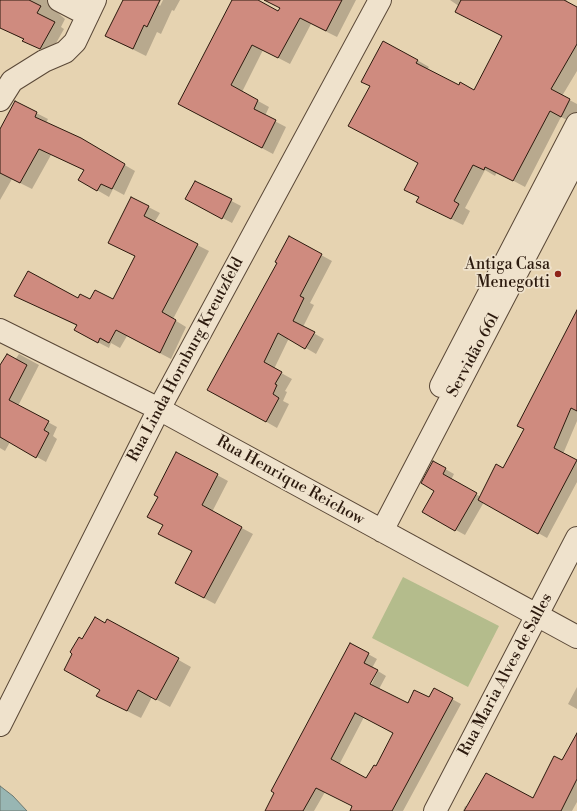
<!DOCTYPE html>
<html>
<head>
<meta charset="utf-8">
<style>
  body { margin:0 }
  canvas { display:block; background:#e6d3b1 }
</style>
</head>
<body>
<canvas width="577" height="811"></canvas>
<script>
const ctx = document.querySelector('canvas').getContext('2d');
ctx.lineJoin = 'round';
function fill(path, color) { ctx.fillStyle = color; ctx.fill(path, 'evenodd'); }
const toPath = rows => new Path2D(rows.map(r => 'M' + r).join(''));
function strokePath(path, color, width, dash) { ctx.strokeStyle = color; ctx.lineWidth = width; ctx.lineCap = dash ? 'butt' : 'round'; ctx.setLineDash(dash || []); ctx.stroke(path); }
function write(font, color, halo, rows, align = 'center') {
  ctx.font = font + ' "Libre Bodoni",serif'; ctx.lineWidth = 3.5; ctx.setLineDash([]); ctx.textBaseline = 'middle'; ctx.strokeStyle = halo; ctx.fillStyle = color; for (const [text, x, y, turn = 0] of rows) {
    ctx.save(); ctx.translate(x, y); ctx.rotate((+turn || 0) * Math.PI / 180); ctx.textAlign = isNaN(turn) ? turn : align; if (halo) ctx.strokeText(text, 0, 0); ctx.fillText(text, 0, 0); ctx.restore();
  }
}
fill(toPath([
  [403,577,499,626,468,687,372,638]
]), '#b4bc8c');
const water = toPath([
  [0,786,13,796,27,811,0,811,0,786]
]);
fill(water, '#98b6b3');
strokePath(water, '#6d7871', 1);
fill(toPath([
  [0,0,58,0,56,7,58,13,65,19,61,27,64,29,50,54,0,27],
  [124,0,161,0,159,5,160,6,163,0,180,0,174,11,172,10,161,34,157,32,146,56,106,36],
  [233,0,256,0,279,12,285,0,356,0,337,37,311,24,290,64,263,50,242,92,269,107,265,116,286,127,273,154,190,110],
  [450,0,567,0,566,2,577,8,577,71,562,96,577,104,577,114,573,123,561,117,525,187,497,172,495,176,485,170,465,208,470,211,463,225,429,208,420,198,405,190,420,163,360,132,417,60,429,67,427,70,459,87,475,91,503,36],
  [15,102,48,119,46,123,80,139,135,171,124,195,113,189,109,197,90,186,85,170,51,155,32,189,12,179,0,200,0,131],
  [195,182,241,206,232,223,196,204],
  [131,198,160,213,154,223,209,251,173,319,186,327,171,359,127,336,120,348,111,343,109,348,86,336,77,326,16,296,113,300,136,257,109,243],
  [290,238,332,261,310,303,314,305,303,327,324,339,316,354,289,338,274,369,292,379,285,391,287,392,283,401,289,404,277,428,209,389,278,263],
  [577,317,577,421,563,454,577,461,577,482,547,538,484,502,465,535,423,512,436,491,433,462,454,474,451,480,481,497,504,470,525,429],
  [19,354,39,365,18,406,57,427,53,436,57,439,46,462,10,442,5,451,0,448,0,367,15,360],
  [217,475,228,481,212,512,253,534,215,604,187,589,193,551,170,540],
  [108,620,191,667,170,707,152,697,141,718,111,703,101,690,83,640,105,624],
  [350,644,377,659,372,668,367,688,369,689,378,671,386,676,379,689,408,704,429,698,434,689,461,704,403,811,351,811,353,806,325,792,314,811,266,811],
  [364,717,394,733,376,767,367,779,339,765],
  [577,687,577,709,568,704],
  [577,735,577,802,572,811,463,811,465,806,468,807,533,800,562,762]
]), '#0003');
const building = toPath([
  [0,0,29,0,41,6,37,13,55,22,40,49,22,41,24,39,0,28,0,0],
  [123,0,160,0,147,27,144,25,133,49,105,36,123,0],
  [232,0,258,0,278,11,280,8,264,0,342,0,326,31,300,18,278,58,252,45,231,85,258,100,254,109,276,120,262,148,178,104,232,0],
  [461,0,564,0,577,7,577,44,551,89,570,99,561,117,550,111,513,181,485,167,484,170,473,165,454,201,459,204,451,219,416,202,419,197,404,190,418,163,348,126,370,86,361,82,383,41,418,60,416,63,459,85,460,82,474,90,502,36,455,12,461,0],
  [15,101,37,112,35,117,81,138,125,164,112,189,101,184,97,191,78,180,84,170,39,149,20,183,0,173,0,129,15,101],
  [195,181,232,199,222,219,185,199,195,181],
  [131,197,149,206,144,216,198,244,162,312,176,320,160,353,116,330,109,343,100,338,98,343,74,330,77,325,14,296,28,271,78,298,80,294,90,299,95,290,113,299,135,256,108,243,131,197],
  [289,236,322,254,300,296,304,298,293,321,315,332,305,349,278,333,264,362,282,372,275,384,277,385,273,394,279,398,266,422,207,390,277,263,275,262,289,236],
  [577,310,577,411,571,408,554,448,577,460,538,534,478,500,496,464,503,468,524,429,517,426,577,310],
  [7,354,27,365,9,400,49,421,44,430,49,433,36,458,0,437,0,365,7,354],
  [176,452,218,474,202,505,242,527,204,598,175,583,192,551,158,534,163,525,147,517,158,497,154,495,176,452],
  [433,461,446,468,443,474,477,493,455,531,422,512,434,491,421,483,433,461],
  [95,617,105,623,107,619,179,658,156,700,138,690,127,711,96,696,100,690,64,670,72,654,70,652,79,637,82,639,95,617],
  [350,643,369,653,364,663,378,670,370,684,408,703,414,690,429,697,434,688,453,698,392,811,350,811,352,806,316,788,303,811,265,811,274,793,271,791,350,643],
  [355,713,393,733,376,766,374,765,366,778,331,759,355,713],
  [577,733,577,779,561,811,464,811,486,773,533,798,554,756,562,760,577,733]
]);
fill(building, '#cf8b7f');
strokePath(building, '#2c1a0e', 1);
const minor = toPath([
  [59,0,88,15],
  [0,100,12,81,44,61,65,52,75,42,95,0],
  [0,330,159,409,577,637],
  [441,386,577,124],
  [382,531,577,157],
  [0,725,159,409,380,0],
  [435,811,577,538]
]);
strokePath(minor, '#5a4837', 24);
strokePath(minor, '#efe2cc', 22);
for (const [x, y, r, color] of [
  [558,274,4,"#8f2418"]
]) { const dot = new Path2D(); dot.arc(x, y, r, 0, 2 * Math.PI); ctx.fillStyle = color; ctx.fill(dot); strokePath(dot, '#efe2cc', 1.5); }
write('16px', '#2c1a0e', '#efe2cc', [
  ["Antiga Casa",550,265],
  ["Menegotti",550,283]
], 'right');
write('16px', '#2c1a0e', '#efe2cc', [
  ["Servidão 661",474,355,-62],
  ["Rua Linda Hornburg Kreutzfeld",186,360,-62],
  ["Rua Henrique Reichow",290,481,29],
  ["Rua Maria Alves de Salles",506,675,-62]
]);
</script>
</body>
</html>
